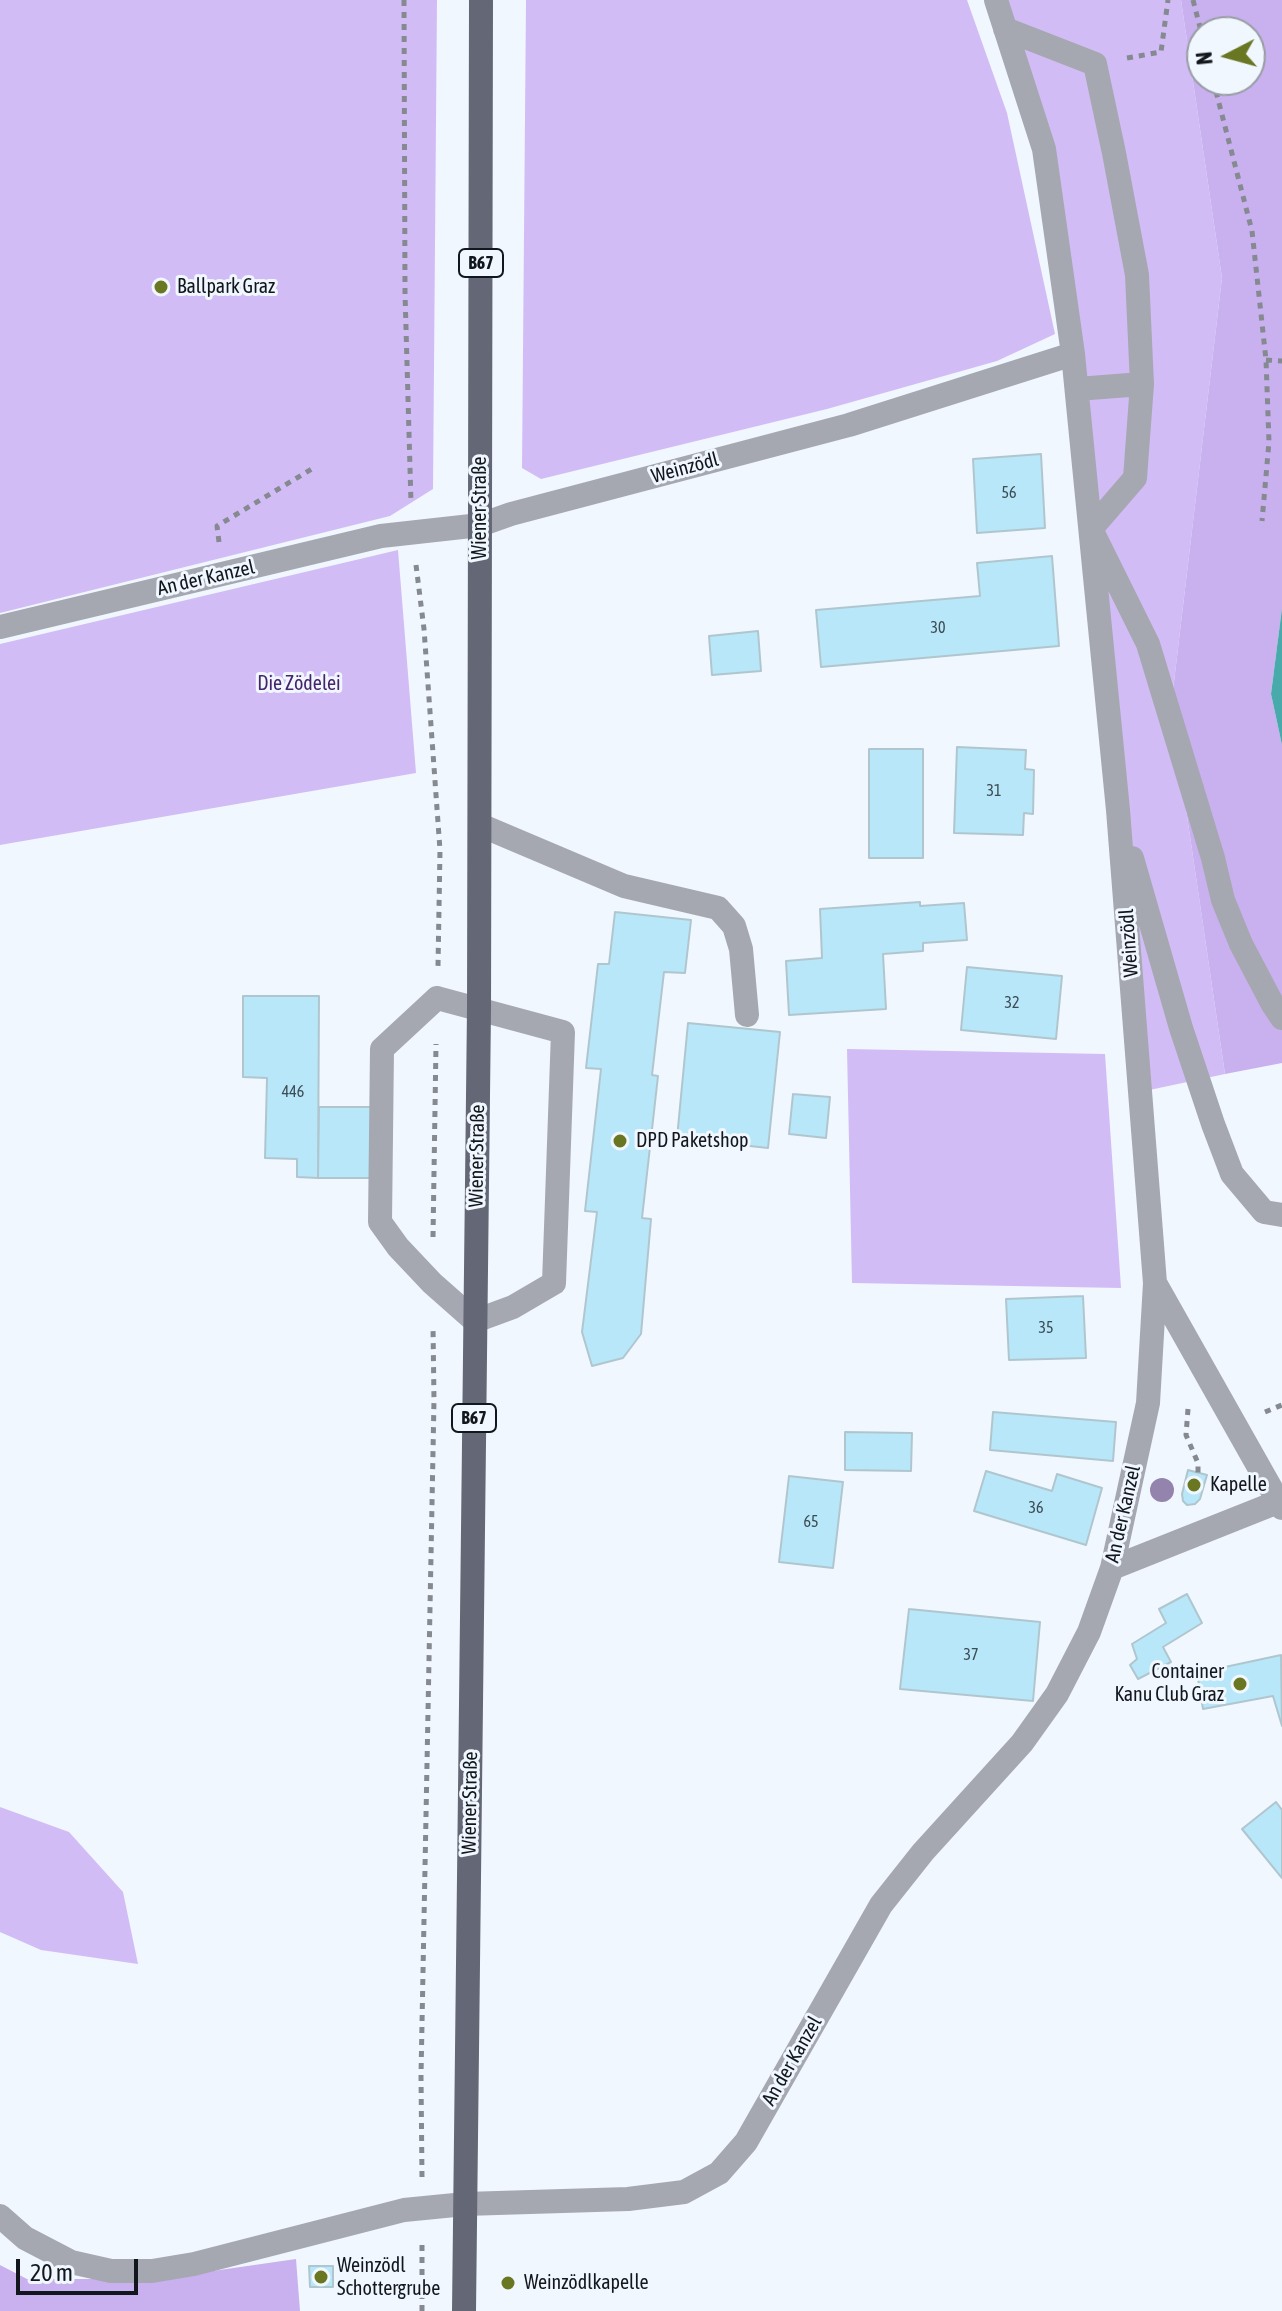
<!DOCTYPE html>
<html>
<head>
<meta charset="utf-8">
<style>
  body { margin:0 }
  #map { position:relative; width:1282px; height:2311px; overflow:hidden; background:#f1f7fe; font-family:"Asap Condensed",sans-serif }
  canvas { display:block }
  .north { position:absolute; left:1186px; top:16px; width:80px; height:80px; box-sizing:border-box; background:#f1f7fe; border:2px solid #989da4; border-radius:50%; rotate:264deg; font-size:22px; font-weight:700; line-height:32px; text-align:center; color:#12171d }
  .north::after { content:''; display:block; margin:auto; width:28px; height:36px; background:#697622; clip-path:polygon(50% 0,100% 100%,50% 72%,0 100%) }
  .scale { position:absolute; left:16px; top:2259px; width:122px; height:36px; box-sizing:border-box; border:4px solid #12171d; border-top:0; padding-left:10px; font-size:24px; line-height:28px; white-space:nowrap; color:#12171d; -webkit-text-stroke:6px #f1f7fe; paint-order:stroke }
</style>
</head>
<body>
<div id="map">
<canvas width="1282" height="2311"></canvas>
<div class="north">N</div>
<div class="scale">20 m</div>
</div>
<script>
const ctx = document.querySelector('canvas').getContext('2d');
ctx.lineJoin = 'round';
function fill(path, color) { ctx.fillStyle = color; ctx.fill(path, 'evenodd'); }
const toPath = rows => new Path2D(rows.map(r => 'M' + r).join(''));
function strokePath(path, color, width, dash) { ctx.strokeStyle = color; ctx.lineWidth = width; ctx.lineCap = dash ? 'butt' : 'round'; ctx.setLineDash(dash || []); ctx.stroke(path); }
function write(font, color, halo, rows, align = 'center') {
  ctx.font = font + ' "Asap Condensed",sans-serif'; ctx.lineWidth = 6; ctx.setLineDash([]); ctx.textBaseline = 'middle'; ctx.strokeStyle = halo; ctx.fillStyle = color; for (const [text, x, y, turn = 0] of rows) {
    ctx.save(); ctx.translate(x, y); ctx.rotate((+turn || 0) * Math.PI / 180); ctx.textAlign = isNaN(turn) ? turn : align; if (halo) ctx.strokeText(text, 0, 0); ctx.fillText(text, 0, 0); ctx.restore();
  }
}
fill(toPath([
  [0,0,437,0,433,489,390,516,0,613],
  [526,0,967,0,1007,113,1055,334,997,361,827,409,541,479,522,468],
  [996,0,1181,0,1222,278,1171,707,1225,1074,1140,1092,1044,149],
  [398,550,416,773,0,845,0,644],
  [847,1049,1105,1054,1121,1288,852,1283],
  [0,1807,69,1832,123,1892,138,1964,41,1950,0,1932]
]), '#d2bcf6');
fill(toPath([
  [1181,0,1282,0,1282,608,1271,694,1282,745,1282,1063,1225,1074,1171,707,1222,278],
  [1202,32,1250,32,1250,80,1202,80],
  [296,2259,300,2311,0,2311,0,2265,27,2279,157,2279]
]), '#c9b0ef');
fill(toPath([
  [1282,608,1282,745,1271,694]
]), '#49aaac');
const building = toPath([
  [1041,454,1045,528,977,533,973,459,1041,454],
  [1052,556,1059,646,821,667,816,610,980,596,977,563,1052,556],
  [758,631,761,671,712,675,709,636,758,631],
  [957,747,1026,750,1025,769,1034,770,1033,814,1024,813,1023,835,954,833,957,747],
  [869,749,923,749,923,858,869,858,869,749],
  [920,902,920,906,964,903,967,940,923,943,923,951,883,954,886,1009,789,1015,786,961,822,958,820,909,920,902],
  [615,912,691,920,685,973,664,972,652,1075,658,1076,642,1218,651,1219,641,1334,623,1358,592,1366,582,1332,597,1212,585,1211,601,1069,586,1068,598,964,609,964,615,912],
  [967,967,1062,976,1056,1039,961,1030,967,967],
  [243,996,319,996,318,1178,297,1177,297,1159,265,1158,267,1078,243,1077,243,996],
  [688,1023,780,1032,768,1148,677,1138,688,1023],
  [793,1094,830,1097,826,1138,789,1134,793,1094],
  [319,1107,389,1107,388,1178,318,1178,319,1107],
  [1083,1296,1086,1358,1009,1360,1006,1299,1083,1296],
  [993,1412,1116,1422,1113,1461,990,1450,993,1412],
  [845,1432,912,1433,911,1471,845,1470,845,1432],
  [1188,1470,1207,1475,1200,1499,1195,1504,1187,1505,1183,1501,1182,1494,1188,1470],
  [986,1471,1052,1491,1057,1474,1102,1488,1086,1545,974,1511,986,1471],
  [789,1476,843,1482,833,1568,779,1562,789,1476],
  [1187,1594,1202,1623,1163,1647,1171,1662,1138,1679,1130,1665,1137,1659,1132,1644,1166,1623,1159,1609,1187,1594],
  [909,1609,1040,1622,1033,1701,900,1689,909,1609],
  [1281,1655,1282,1726,1273,1696,1203,1709,1197,1673,1281,1655],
  [1276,1802,1282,1810,1282,1878,1242,1829,1276,1802],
  [309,2266,333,2266,333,2287,310,2287,309,2266]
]);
fill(building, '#b8e7f9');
strokePath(building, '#b0c6cf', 2);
strokePath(toPath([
  [404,0,405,293,411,503],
  [1193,0,1202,35],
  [1127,58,1161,52,1168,0],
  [1213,80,1252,231,1266,360,1269,442,1262,521],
  [1266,360,1282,361],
  [219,542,217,526,315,467],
  [416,565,424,629,440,850,438,966],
  [433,1237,436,1044],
  [1188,1409,1186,1435,1198,1463,1198,1473],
  [1265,1412,1282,1405],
  [422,2177,421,2076,434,1400,433,1327],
  [422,2311,422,2239]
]), '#858a91', 5, [6, 6]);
strokePath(toPath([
  [996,0,1044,149,1073,354,1118,810,1155,1283,1282,1508],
  [1005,29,1095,64,1114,153,1137,275,1142,384,1077,389],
  [1142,384,1135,478,1091,529,1148,644,1213,858,1223,900,1241,944,1272,1003,1282,1018],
  [0,627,381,536,480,525,511,514,849,425,1073,354],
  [480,825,624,886,718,908,734,926,741,949,747,1015],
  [1132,858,1181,1028,1213,1124,1232,1174,1264,1212,1282,1215],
  [437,998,563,1032,554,1283,513,1307,475,1321,432,1283,398,1247,380,1222,382,1049,437,998],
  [1112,1568,1278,1502],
  [0,2216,25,2238,71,2262,111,2271,152,2271,194,2264,404,2210,465,2204,628,2199,684,2192,719,2173,746,2142,881,1905,923,1852,1022,1743,1057,1694,1089,1632,1112,1568,1148,1403,1155,1283]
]), '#a6a8b1', 24);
strokePath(toPath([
  [464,2311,479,1009,481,0]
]), '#646876', 24);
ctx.fillStyle = '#9383ad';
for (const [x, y] of [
  [1162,1490]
]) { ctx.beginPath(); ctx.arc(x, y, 12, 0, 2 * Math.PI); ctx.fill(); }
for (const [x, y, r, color] of [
  [161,287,8,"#697622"],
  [620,1141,8,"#697622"],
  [1194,1485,8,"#697622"],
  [1240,1684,8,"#697622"],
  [321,2277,8,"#697622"],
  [508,2283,8,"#697622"]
]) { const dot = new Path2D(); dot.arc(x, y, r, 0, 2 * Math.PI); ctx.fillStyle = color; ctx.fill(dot); strokePath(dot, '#f1f7fe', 3); }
write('16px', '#3c4b54', null, [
  ["56",1009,493],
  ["30",938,628],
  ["31",994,791],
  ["32",1012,1003],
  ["446",293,1092],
  ["35",1046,1328],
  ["36",1036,1508],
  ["65",811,1522],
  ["37",971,1655]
]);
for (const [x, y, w] of [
  [481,263,44],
  [474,1418,44]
]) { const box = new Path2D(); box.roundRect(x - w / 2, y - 14, w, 28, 6); ctx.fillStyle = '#f1f7fe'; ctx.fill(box); strokePath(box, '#12171d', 2); }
write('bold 18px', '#12171d', null, [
  ["B67",481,263],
  ["B67",474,1418]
]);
write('20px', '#12171d', '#f1f7fe', [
  ["Ballpark Graz",177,287],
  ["DPD Paketshop",636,1141],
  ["Kapelle",1210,1485],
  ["Container",1224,1672,"right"],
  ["Kanu Club Graz",1224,1695,"right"],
  ["Weinzödl",337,2266],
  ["Schottergrube",337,2289],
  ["Weinzödlkapelle",524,2283]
], 'left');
write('20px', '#12171d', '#f1f7fe', [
  ["Weinzödl",685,468,-15],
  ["Wiener Straße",480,508,-90],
  ["An der Kanzel",206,578,-13],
  ["Weinzödl",1129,943,-94],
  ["Wiener Straße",477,1156,-89],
  ["An der Kanzel",1123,1514,-77],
  ["Wiener Straße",470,1803,-89],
  ["An der Kanzel",792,2061,-60]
]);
write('20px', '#46246b', '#f1f7fe', [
  ["Die Zödelei",299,684]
]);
</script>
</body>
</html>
